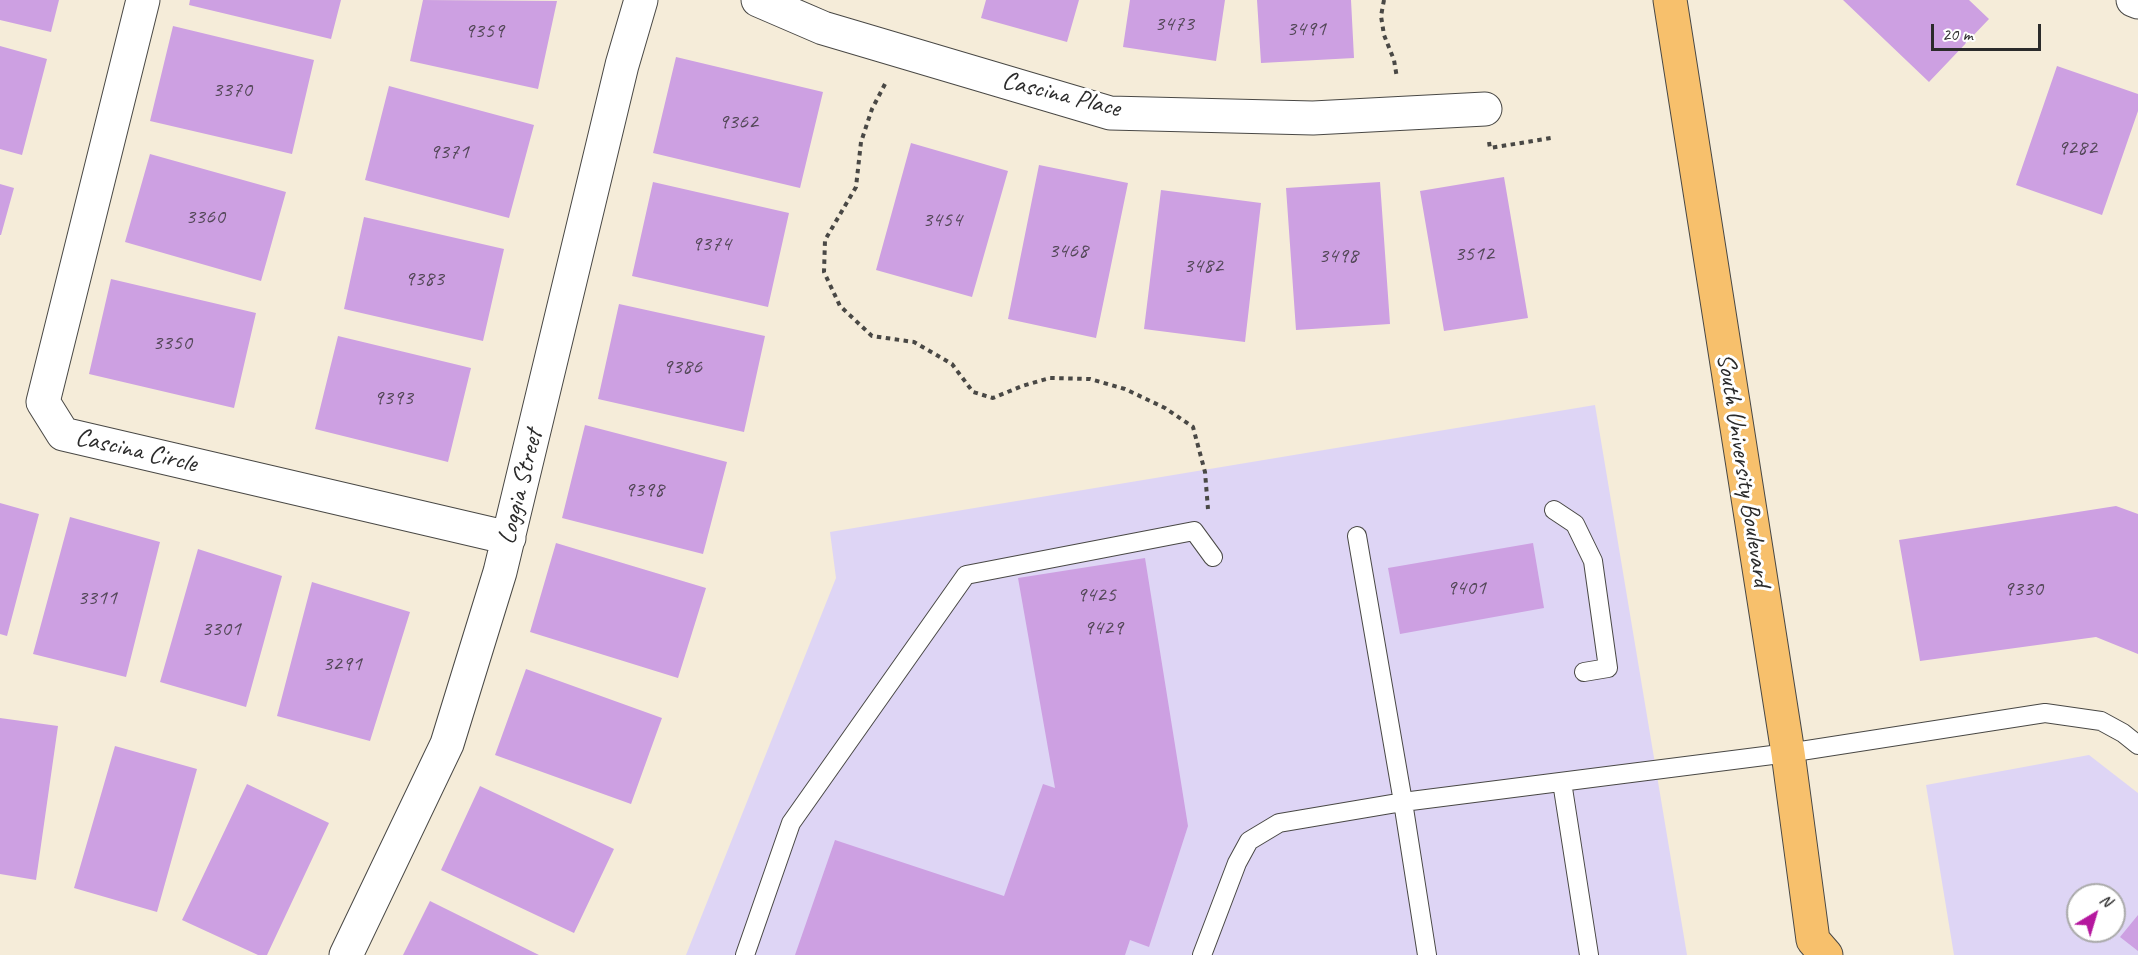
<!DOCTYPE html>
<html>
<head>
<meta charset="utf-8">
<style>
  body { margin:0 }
  #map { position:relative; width:2138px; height:955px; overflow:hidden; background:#f5ecd9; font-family:Caveat,sans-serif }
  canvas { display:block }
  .north { position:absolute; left:2066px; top:883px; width:60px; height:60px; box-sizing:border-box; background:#fff; border:2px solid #aaa; border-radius:50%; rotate:38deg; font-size:16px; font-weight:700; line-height:24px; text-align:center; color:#2b2b2b }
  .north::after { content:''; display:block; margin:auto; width:21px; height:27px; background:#b5179e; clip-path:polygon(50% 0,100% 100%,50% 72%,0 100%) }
  .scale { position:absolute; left:1931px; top:24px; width:110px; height:27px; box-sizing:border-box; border:3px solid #2b2b2b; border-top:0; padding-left:8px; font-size:18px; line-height:21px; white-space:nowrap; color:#2b2b2b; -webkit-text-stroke:4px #fff; paint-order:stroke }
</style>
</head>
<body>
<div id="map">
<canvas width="2138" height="955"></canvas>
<div class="north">N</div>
<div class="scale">20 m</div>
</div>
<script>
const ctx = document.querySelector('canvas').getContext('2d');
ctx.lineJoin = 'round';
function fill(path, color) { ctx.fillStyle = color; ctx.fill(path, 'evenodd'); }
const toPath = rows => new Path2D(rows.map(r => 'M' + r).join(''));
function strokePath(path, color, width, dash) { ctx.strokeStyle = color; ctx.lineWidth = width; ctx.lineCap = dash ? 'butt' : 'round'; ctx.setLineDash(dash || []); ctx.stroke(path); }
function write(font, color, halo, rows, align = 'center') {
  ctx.font = font + ' Caveat,sans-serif'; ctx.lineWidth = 6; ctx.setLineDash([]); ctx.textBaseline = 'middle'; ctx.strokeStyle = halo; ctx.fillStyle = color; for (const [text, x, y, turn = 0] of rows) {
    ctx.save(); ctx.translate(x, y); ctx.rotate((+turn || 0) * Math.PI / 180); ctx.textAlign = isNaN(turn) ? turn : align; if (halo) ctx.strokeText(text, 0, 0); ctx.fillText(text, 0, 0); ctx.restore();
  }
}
fill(toPath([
  [1595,405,1687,955,686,955,836,578,830,532],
  [2089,755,2138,793,2138,955,1954,955,1926,785],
  [2078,895,2114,895,2114,931,2078,931]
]), '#ded5f5');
fill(toPath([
  [0,0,59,0,51,32,0,20],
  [190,0,341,0,331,39,189,5],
  [423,0,557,1,538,89,410,61],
  [986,0,1079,0,1067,42,981,18],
  [1130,0,1225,0,1216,61,1123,47],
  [1257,0,1351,0,1354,58,1261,63],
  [1843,0,1969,0,1989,19,1929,82],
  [173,26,314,60,292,154,150,121],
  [0,46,47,59,22,155,0,149],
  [676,57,823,92,800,188,653,153],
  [2057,66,2138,94,2138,111,2102,215,2016,185],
  [389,86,534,125,509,218,365,180],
  [911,143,1008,171,972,297,876,270],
  [150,154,286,192,261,281,125,242],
  [1039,165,1128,183,1096,338,1008,319],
  [1504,177,1528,318,1444,331,1420,191],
  [653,182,789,213,768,307,632,276],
  [1380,182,1390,324,1296,330,1286,188],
  [0,184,14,188,1,235,0,235],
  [1161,190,1261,203,1245,342,1144,329],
  [364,217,504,249,483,341,344,309],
  [111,279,256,313,234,408,89,374],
  [619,304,765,336,744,432,598,399],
  [338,336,471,368,448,462,315,429],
  [585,425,727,462,703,554,562,518],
  [0,503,39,514,7,636,0,634],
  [2116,506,2138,514,2138,654,2096,637,1920,661,1899,540],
  [70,517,160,542,126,677,33,654],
  [556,543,706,588,678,678,530,632],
  [1533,543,1544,608,1400,634,1388,568],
  [198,549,282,576,246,707,160,682],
  [1145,558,1188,826,1149,947,1130,940,1125,955,795,955,835,840,1004,896,1043,784,1055,788,1018,578],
  [312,582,410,612,370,741,277,716],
  [526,669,662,718,631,804,495,755],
  [0,718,58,726,36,880,0,874],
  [115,746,197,769,157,912,74,888],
  [247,784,329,823,267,955,258,955,182,920],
  [480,786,614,849,574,933,441,870],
  [430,901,539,955,403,955],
  [2138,915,2138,951,2120,937]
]), '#cda0e2');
const lane = toPath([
  [1554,510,1575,524,1593,561,1608,668,1584,672],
  [1357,536,1403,802,1427,955],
  [1562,782,1589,955],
  [745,955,791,823,966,575,1194,531,1213,557],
  [1202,955,1237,863,1249,841,1279,823,1403,802,1788,753,2045,713,2101,721,2123,733,2138,745]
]);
const street = toPath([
  [143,0,43,402,63,434,509,538],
  [758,0,823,28,1110,113,1313,118,1485,109],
  [2133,0,2138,2],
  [346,955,447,744,500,572,622,65,641,0]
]);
const primary = toPath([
  [1670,0,1788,753,1813,940,1826,955]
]);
strokePath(lane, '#494845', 20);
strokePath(street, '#494845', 35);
strokePath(primary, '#494845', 35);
strokePath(toPath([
  [1384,0,1381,16,1384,35,1394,60,1397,78],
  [885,84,872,109,861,142,856,187,825,240,824,272,840,306,872,336,914,342,952,364,973,392,993,398,1022,386,1050,378,1090,379,1125,389,1165,408,1193,427,1205,472,1208,509],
  [1489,142,1490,148,1551,138]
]), '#494845', 4, [4.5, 4.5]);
strokePath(lane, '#fff', 18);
strokePath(street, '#fff', 33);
strokePath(primary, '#f7c06c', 33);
write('22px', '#544859', null, [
  ["3473",1174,24],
  ["3491",1306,29],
  ["9359",484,31],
  ["3370",232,90],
  ["9362",738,122],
  ["9282",2077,148],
  ["9371",449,152],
  ["3360",205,217],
  ["3454",942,220],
  ["9374",711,244],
  ["3468",1068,251],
  ["3512",1474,254],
  ["3498",1338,256],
  ["3482",1203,266],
  ["9383",424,279],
  ["3350",172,343],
  ["9386",682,367],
  ["9393",393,398],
  ["9398",644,490],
  ["9401",1466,588],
  ["9330",2023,589],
  ["9425",1096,595],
  ["3311",97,598],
  ["9429",1103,628],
  ["3301",221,629],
  ["3291",342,664]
]);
write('26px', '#2b2b2b', '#fff', [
  ["Cascina Place",1061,95,14],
  ["Cascina Circle",136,451,13],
  ["South University Boulevard",1743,470,81],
  ["Loggia Street",521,487,-76]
]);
</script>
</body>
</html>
